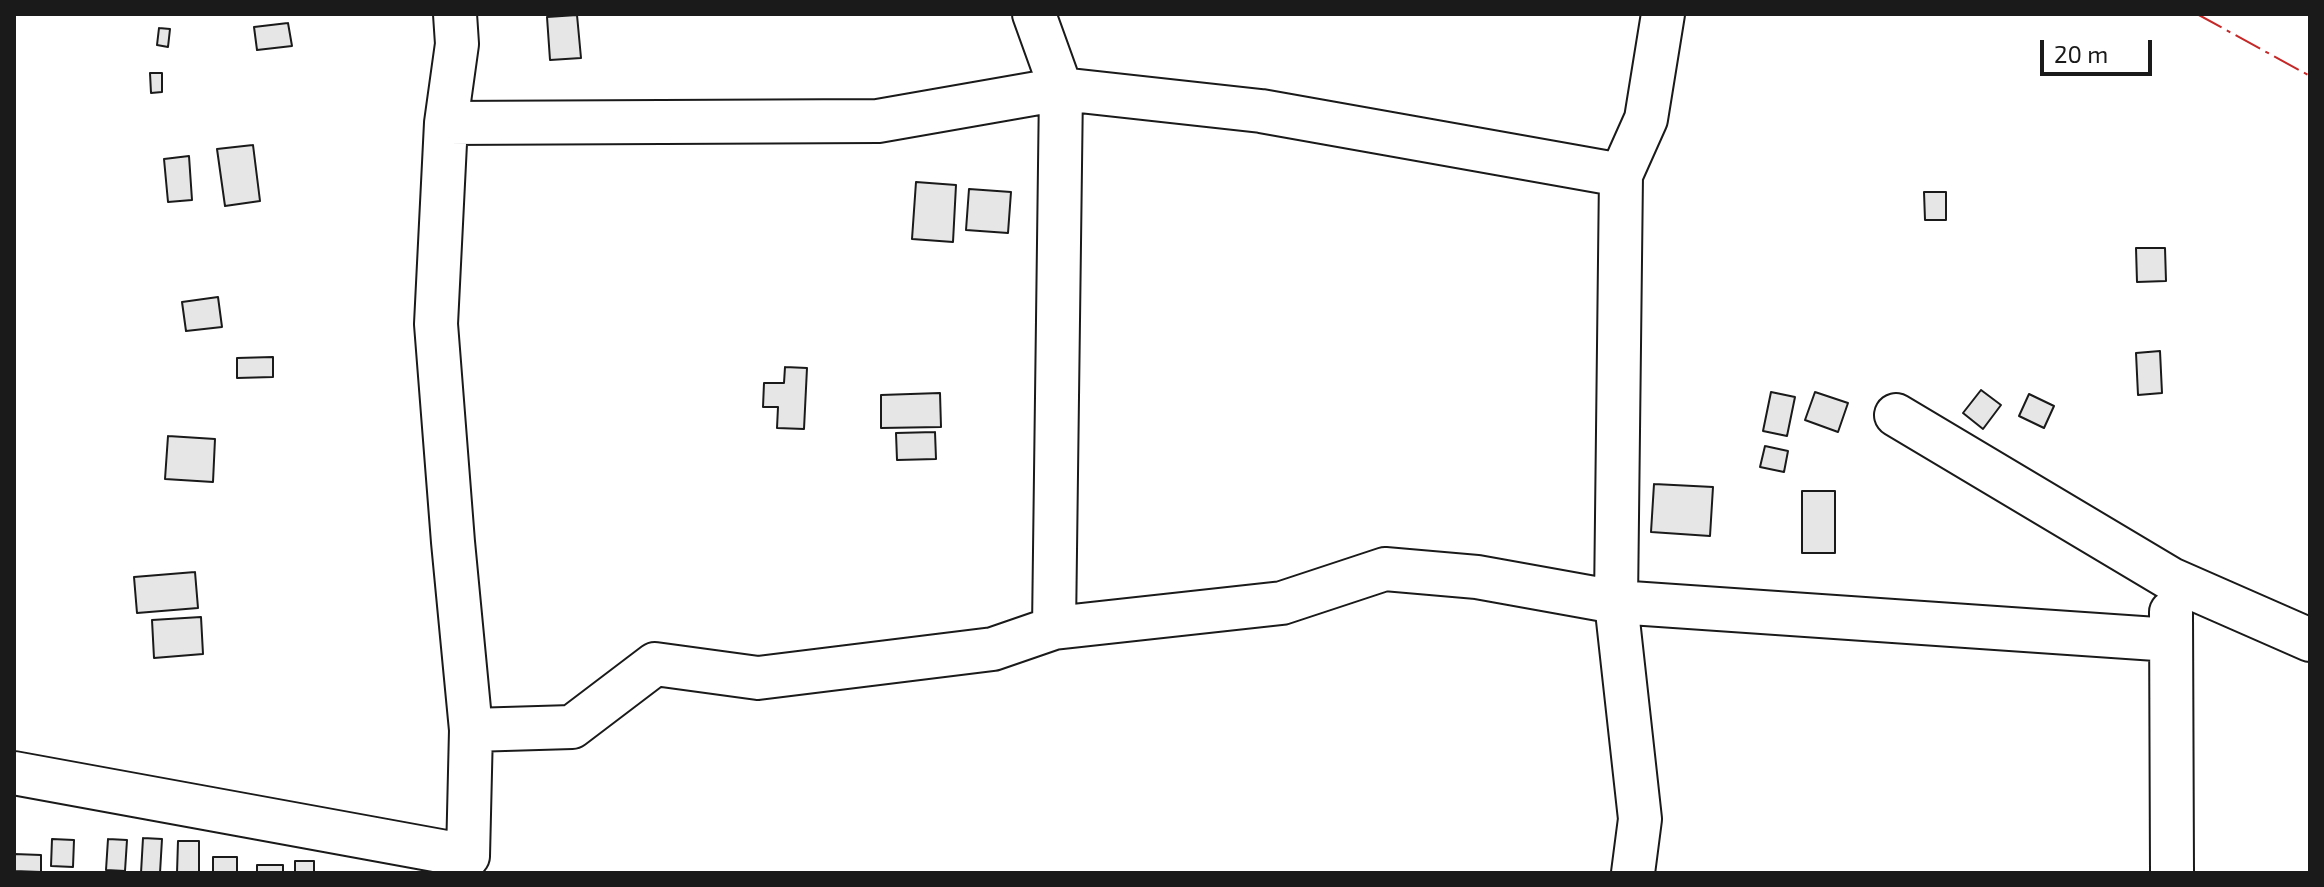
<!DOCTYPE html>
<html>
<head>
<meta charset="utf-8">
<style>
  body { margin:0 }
  #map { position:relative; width:2324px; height:887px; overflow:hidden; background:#fff; font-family:"Exo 2",sans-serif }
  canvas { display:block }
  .frame { position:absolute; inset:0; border:16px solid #1a1a1a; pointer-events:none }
  .scale { position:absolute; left:2040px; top:40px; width:112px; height:36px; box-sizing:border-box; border:4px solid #1a1a1a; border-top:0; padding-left:10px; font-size:24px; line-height:28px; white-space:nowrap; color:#1a1a1a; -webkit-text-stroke:6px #fff; paint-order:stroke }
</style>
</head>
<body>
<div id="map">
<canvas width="2324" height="887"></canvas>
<div class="frame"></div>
<div class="scale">20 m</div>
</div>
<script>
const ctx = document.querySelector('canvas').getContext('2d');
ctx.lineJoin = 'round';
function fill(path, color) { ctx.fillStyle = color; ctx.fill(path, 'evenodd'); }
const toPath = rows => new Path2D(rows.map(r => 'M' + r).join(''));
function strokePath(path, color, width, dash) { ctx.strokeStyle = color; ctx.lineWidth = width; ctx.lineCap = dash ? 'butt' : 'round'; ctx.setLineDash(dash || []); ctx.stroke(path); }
const building = toPath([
  [577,15,581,58,550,60,547,17,577,15],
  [288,23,292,46,257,50,254,27,288,23],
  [159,28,170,29,168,47,157,45,159,28],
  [150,73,162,73,162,92,151,93,150,73],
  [253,145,260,201,225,206,217,149,253,145],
  [189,156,192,200,168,202,164,159,189,156],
  [916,182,956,185,953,242,912,239,916,182],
  [969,189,1011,192,1008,233,966,230,969,189],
  [1924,192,1946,192,1946,220,1925,220,1924,192],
  [2136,248,2165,248,2166,281,2137,282,2136,248],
  [218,297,222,327,186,331,182,302,218,297],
  [2160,351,2162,393,2138,395,2136,353,2160,351],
  [273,357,273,377,237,378,237,358,273,357],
  [785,367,807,368,804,429,777,428,778,407,763,407,764,383,784,383,785,367],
  [1981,390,2001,405,1983,429,1963,413,1981,390],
  [1771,392,1795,397,1787,436,1763,431,1771,392],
  [1815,392,1848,403,1838,432,1805,420,1815,392],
  [940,393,941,427,881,428,881,395,940,393],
  [2029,394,2054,406,2044,428,2019,416,2029,394],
  [935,432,936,459,897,460,896,433,935,432],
  [168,436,215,439,213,482,165,479,168,436],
  [1765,446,1788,451,1784,472,1760,467,1765,446],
  [1654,484,1713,487,1710,536,1651,532,1654,484],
  [1802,491,1835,491,1835,553,1802,553,1802,491],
  [195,572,198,608,137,613,134,577,195,572],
  [201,617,203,654,154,658,152,620,201,617],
  [143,838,162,839,160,873,141,873,143,838],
  [52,839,74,840,73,867,51,866,52,839],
  [108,839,127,840,125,871,106,870,108,839],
  [178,841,199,841,199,873,177,873,178,841],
  [14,854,41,855,41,872,14,871,14,854],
  [213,857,237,857,237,873,213,873,213,857],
  [295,861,314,861,314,873,295,873,295,861],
  [257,865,283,865,283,873,257,873,257,865]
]);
fill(building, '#e6e6e6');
strokePath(building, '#1a1a1a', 2);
const minor = toPath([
  [1034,14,1061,89,1054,628],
  [446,123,878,121,1061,89,1261,111,1621,175],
  [1896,415,2171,579,2310,640],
  [2171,612,2172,873],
  [471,730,572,727,655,664,758,678,993,649,1054,628,1282,603,1385,569,1477,577,1616,602,2171,640],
  [14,773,468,856],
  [453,873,468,856,471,730,453,542,436,324,446,123,457,44,455,14],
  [1633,873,1640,819,1616,602,1621,175,1646,119,1663,14]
]);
strokePath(minor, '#1a1a1a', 46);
strokePath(minor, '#fff', 42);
strokePath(toPath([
  [2197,14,2310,76]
]), '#c62828', 2, [28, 6, 4, 6]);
</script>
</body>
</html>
